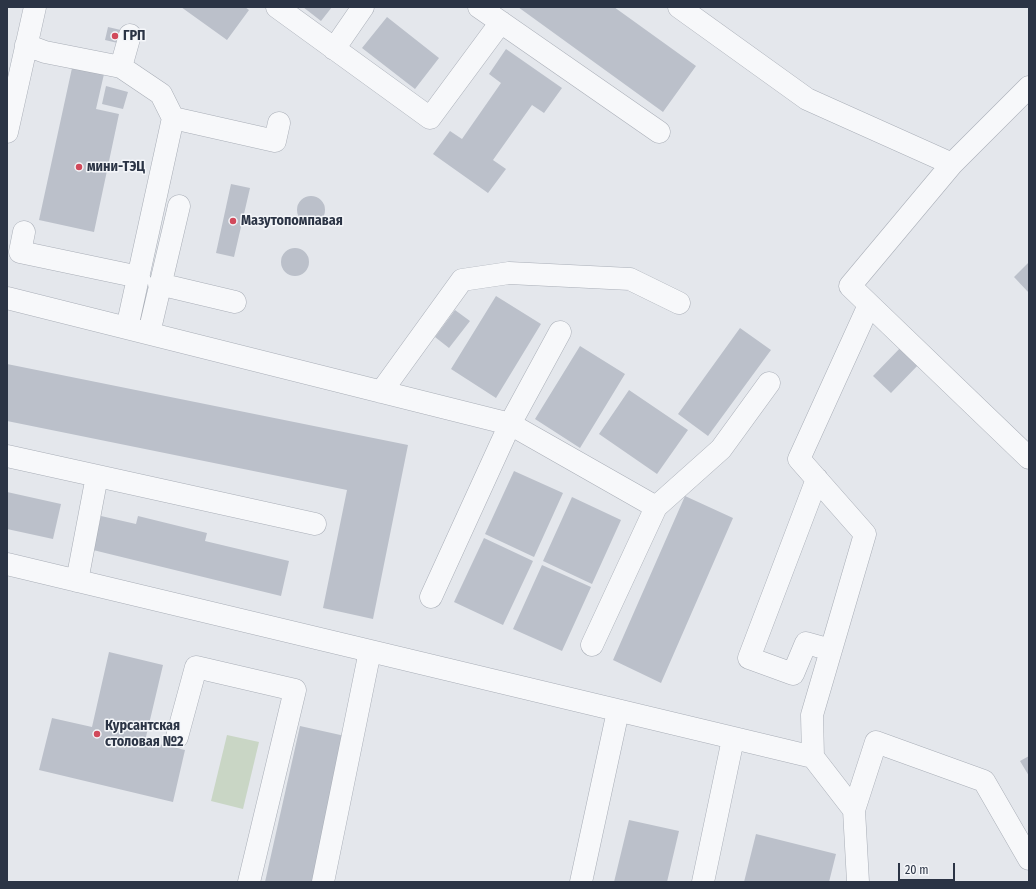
<!DOCTYPE html>
<html>
<head>
<meta charset="utf-8">
<style>
  body { margin:0 }
  #map { position:relative; width:1036px; height:889px; overflow:hidden; background:#e4e7ec; font-family:"Fira Sans Condensed",sans-serif }
  canvas { display:block }
  .frame { position:absolute; inset:0; border:8px solid #2b3445; pointer-events:none }
  .scale { position:absolute; left:898px; top:863px; width:57px; height:18px; box-sizing:border-box; border:2px solid #2b3445; border-top:0; padding-left:5px; font-size:12px; line-height:14px; white-space:nowrap; color:#2b3445; -webkit-text-stroke:3px #f4f6f9; paint-order:stroke }
</style>
</head>
<body>
<div id="map">
<canvas width="1036" height="889"></canvas>
<div class="frame"></div>
<div class="scale">20 m</div>
</div>
<script>
const ctx = document.querySelector('canvas').getContext('2d');
ctx.lineJoin = 'round';
function fill(path, color) { ctx.fillStyle = color; ctx.fill(path, 'evenodd'); }
const toPath = rows => new Path2D(rows.map(r => 'M' + r).join(''));
function strokePath(path, color, width, dash) { ctx.strokeStyle = color; ctx.lineWidth = width; ctx.lineCap = dash ? 'butt' : 'round'; ctx.setLineDash(dash || []); ctx.stroke(path); }
function write(font, color, halo, rows, align = 'center') {
  ctx.font = font + ' "Fira Sans Condensed",sans-serif'; ctx.lineWidth = 3; ctx.setLineDash([]); ctx.textBaseline = 'middle'; ctx.strokeStyle = halo; ctx.fillStyle = color; for (const [text, x, y, turn = 0] of rows) {
    ctx.save(); ctx.translate(x, y); ctx.rotate((+turn || 0) * Math.PI / 180); ctx.textAlign = isNaN(turn) ? turn : align; if (halo) ctx.strokeText(text, 0, 0); ctx.fillText(text, 0, 0); ctx.restore();
  }
}
fill(toPath([
  [227,735,259,742,243,809,211,801]
]), '#c9d6c5');
fill(toPath([
  [181,7,245,7,249,10,227,40],
  [303,7,332,7,321,21],
  [518,7,614,7,696,66,663,112],
  [387,17,439,58,415,89,362,48],
  [108,27,125,31,122,44,105,40],
  [506,49,562,88,544,113,532,105,493,160,506,169,488,193,433,154,450,131,462,139,501,83,489,74],
  [72,68,104,74,96,109,119,114,94,232,39,220],
  [106,86,128,92,123,109,102,104],
  [231,184,250,188,234,257,216,253],
  '297 210a14 14 0 1 1 28 0a14 14 0 1 1-28 0Z',
  '281 262a14 14 0 1 1 28 0a14 14 0 1 1-28 0Z',
  [1029,262,1029,293,1014,277],
  [496,296,541,324,496,398,451,369],
  [455,310,470,321,449,348,435,337],
  [740,328,771,350,708,436,678,414],
  [903,345,921,362,891,393,873,376],
  [580,346,625,374,580,448,535,419],
  [7,364,408,445,373,619,323,608,347,490,7,421],
  [629,390,688,430,657,474,599,434],
  [514,471,563,493,534,557,485,534],
  [7,492,61,504,53,539,7,529],
  [685,496,733,518,661,683,613,660],
  [572,497,621,520,592,584,543,561],
  [101,516,136,524,138,516,207,533,205,541,289,561,281,596,93,550],
  [484,538,533,561,503,625,454,602],
  [542,565,591,587,562,651,513,629],
  [109,652,163,665,145,741,185,750,173,802,39,770,52,718,92,727],
  [300,726,345,736,312,882,265,882],
  [1029,756,1029,776,1020,761],
  [629,820,679,831,667,882,614,882],
  [756,834,836,854,829,882,744,882]
]), '#bbc0ca');
const minor = toPath([
  [277,7,430,118,501,22],
  [479,7,659,132],
  [679,7,807,99,952,164],
  [26,45,45,52,121,67,161,94,173,118],
  [334,49,363,7],
  [121,67,130,35],
  [1029,87,952,164,850,286,1029,458],
  [7,132,35,7],
  [24,232,20,252,139,277],
  [159,284,235,302],
  [7,298,510,424,560,332],
  [869,305,799,459,865,534,812,715,813,757,854,810,876,742,984,781,1029,859],
  [127,328,173,118,275,141,279,123],
  [149,333,179,206],
  [381,392,462,280,509,273,630,279,679,303],
  [7,456,315,524],
  [817,479,749,658,793,674,806,643,831,650],
  [656,507,721,449,769,383],
  [7,564,813,757],
  [77,581,97,476],
  [431,597,510,424,656,507,592,645],
  [177,737,196,667,295,690,249,882],
  [854,810,858,882],
  [323,882,370,651],
  [581,882,618,711],
  [703,882,733,739]
]);
strokePath(minor, '#a9aeb7', 23);
strokePath(minor, '#f7f8fa', 22);
for (const [x, y, r, color] of [
  [115,36,4,"#d1495b"],
  [79,167,4,"#d1495b"],
  [233,221,4,"#d1495b"],
  [97,734,4,"#d1495b"]
]) { const dot = new Path2D(); dot.arc(x, y, r, 0, 2 * Math.PI); ctx.fillStyle = color; ctx.fill(dot); strokePath(dot, '#f4f6f9', 1.5); }
write('bold 14px', '#2b3445', '#f4f6f9', [
  ["ГРП",123,36],
  ["мини-ТЭЦ",87,167],
  ["Мазутопомпавая",241,221],
  ["Курсантская",105,726],
  ["столовая №2",105,742]
], 'left');
</script>
</body>
</html>
